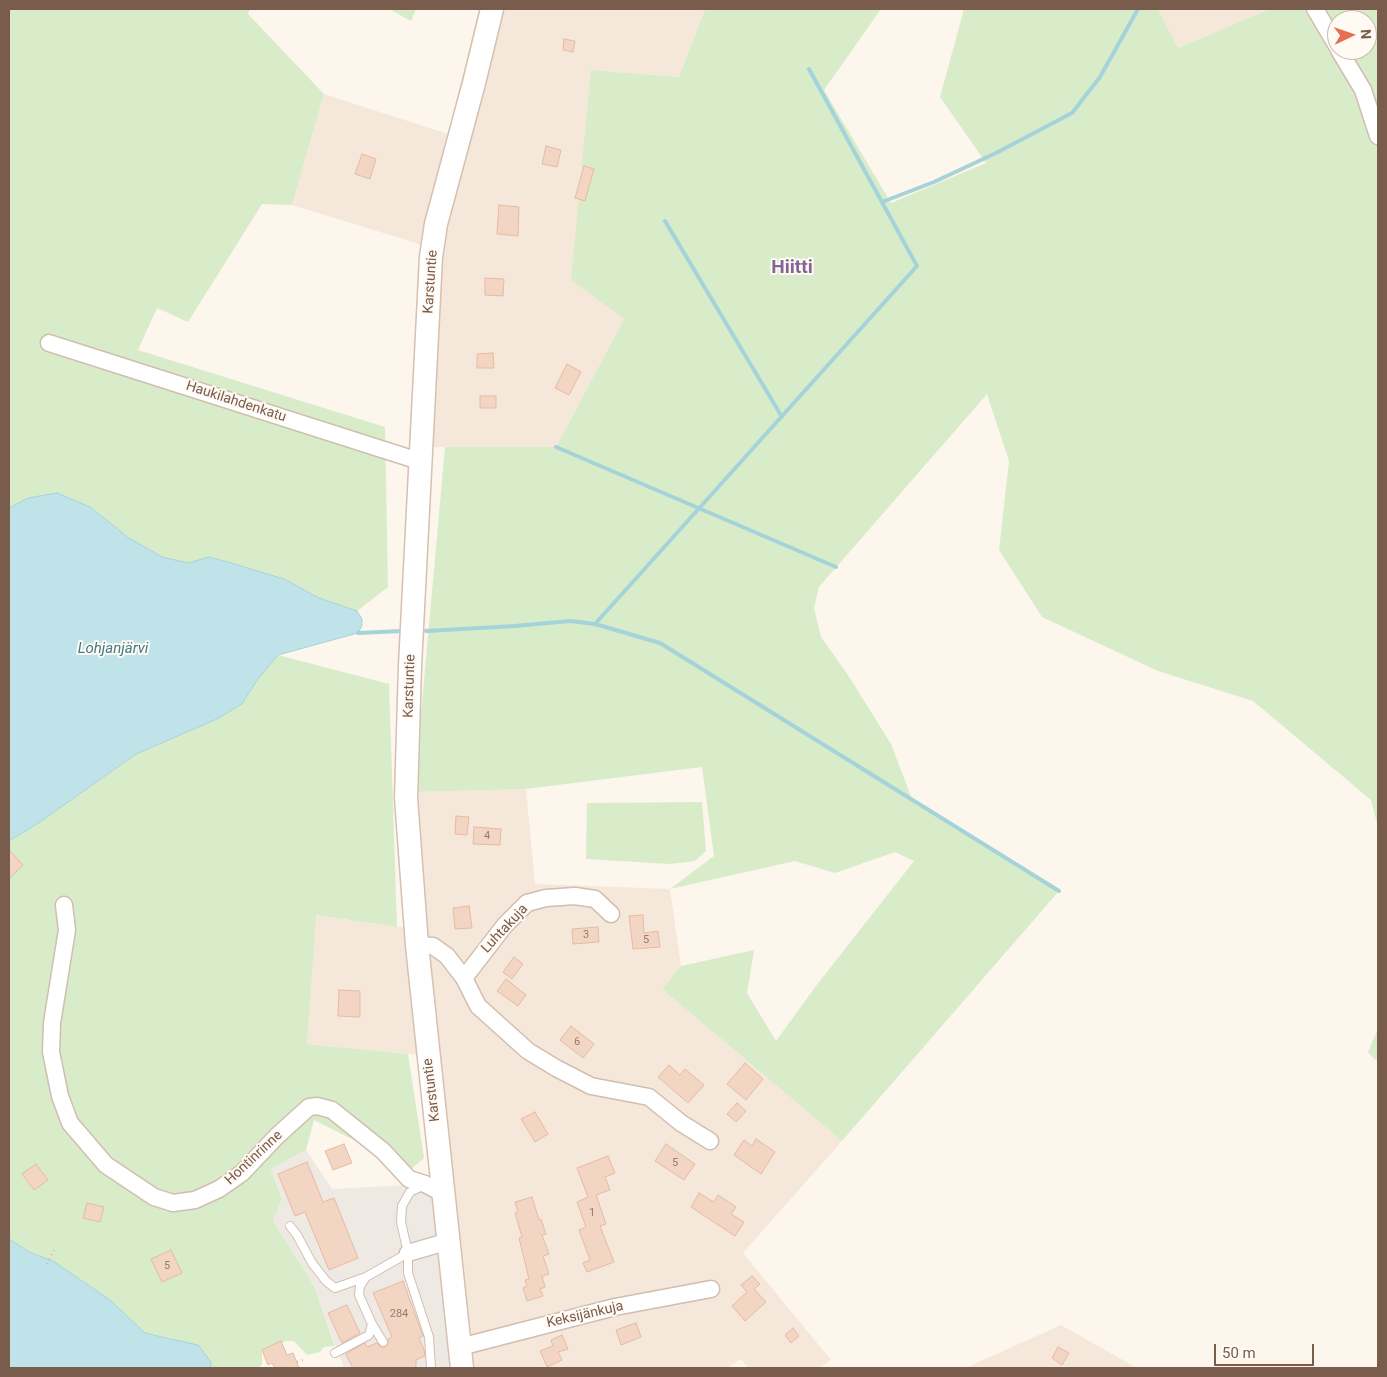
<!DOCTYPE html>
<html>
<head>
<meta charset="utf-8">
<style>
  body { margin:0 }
  #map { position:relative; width:1387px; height:1377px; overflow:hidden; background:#fdf6ec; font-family:Roboto,sans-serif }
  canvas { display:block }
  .frame { position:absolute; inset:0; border:10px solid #7a5c4d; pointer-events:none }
  .north { position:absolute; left:1327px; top:10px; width:50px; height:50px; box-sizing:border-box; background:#fffaf3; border:1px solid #cabbb1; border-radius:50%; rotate:87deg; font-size:14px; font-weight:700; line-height:20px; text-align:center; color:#7a5c4d }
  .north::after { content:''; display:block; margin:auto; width:18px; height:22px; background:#e76f51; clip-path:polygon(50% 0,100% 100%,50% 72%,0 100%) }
  .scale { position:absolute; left:1214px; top:1344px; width:100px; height:22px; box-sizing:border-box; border:2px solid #7a5c4d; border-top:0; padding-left:6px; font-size:15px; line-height:18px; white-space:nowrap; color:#7a5c4d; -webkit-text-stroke:4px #fffaf3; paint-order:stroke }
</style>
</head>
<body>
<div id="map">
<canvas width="1387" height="1377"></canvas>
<div class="frame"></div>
<div class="north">N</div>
<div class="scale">50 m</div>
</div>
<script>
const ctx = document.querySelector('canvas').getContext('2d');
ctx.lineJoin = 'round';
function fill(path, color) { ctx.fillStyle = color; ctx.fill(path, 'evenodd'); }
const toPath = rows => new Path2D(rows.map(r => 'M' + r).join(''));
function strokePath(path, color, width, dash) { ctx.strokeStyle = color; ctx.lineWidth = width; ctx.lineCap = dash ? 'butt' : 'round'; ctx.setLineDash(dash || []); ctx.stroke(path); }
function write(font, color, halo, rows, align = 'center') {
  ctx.font = font + ' Roboto,sans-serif'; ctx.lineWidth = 4; ctx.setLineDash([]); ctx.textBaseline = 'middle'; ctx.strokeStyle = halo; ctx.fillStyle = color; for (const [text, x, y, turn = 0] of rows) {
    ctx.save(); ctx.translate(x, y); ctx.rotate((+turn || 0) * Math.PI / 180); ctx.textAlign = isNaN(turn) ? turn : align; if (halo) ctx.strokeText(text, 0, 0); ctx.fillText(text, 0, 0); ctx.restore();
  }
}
fill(toPath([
  [479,9,705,9,679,77,591,70,624,319,556,447,414,447,426,246,292,205,324,94,448,134],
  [1158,9,1270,9,1178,48],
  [526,789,535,884,670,889,681,966,662,989,842,1141,743,1253,831,1360,820,1368,748,1368,741,1359,727,1368,462,1368,428,1056,307,1044,315,915,397,927,416,926,414,792],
  [1061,1325,1137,1368,965,1368]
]), '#f5e8da');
fill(toPath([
  [306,1150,332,1189,425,1184,444,1194,462,1368,344,1368,314,1286,273,1221,282,1198,271,1169]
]), '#efe9e4');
fill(toPath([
  [9,9,250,9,248,14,324,94,292,205,262,204,188,322,157,308,138,350,385,427,388,587,357,611,319,598,284,579,228,562,209,557,188,563,162,557,129,538,90,507,28,498,9,508],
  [389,9,416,9,411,21],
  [705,9,881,9,824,90,891,203,986,163,940,97,964,9,1158,9,1178,48,1270,9,1378,9,1378,827,1371,800,1253,701,1158,671,1042,617,999,550,1009,461,987,394,819,587,814,608,821,637,848,675,891,744,912,799,1059,891,842,1141,662,989,681,966,754,950,747,993,776,1041,816,986,914,861,895,852,835,873,795,861,670,889,714,856,702,767,526,789,414,792,445,447,556,447,624,319,571,280,591,70,679,77],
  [1337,20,1367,20,1367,50,1337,50],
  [278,655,389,684,397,927,316,915,307,1044,408,1054,424,1158,411,1169,314,1120,306,1150,271,1169,282,1199,273,1221,314,1286,335,1346,324,1347,320,1352,307,1355,294,1341,286,1341,262,1352,262,1364,259,1368,212,1368,211,1362,172,1338,145,1333,110,1300,53,1261,31,1253,9,1239,9,841,40,822,136,754,217,719,242,704,257,680],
  [702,802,706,851,695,861,670,864,586,859,587,803],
  [1378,1029,1378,1061,1374,1059,1368,1052]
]), '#d8ecc9');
const water = toPath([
  [57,493,90,507,129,538,162,557,188,563,209,557,228,562,284,579,319,598,357,611,362,619,362,626,358,633,278,655,257,680,242,704,217,719,136,754,40,822,9,841,9,508,28,498,57,493],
  [9,1239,31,1253,53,1261,110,1300,145,1333,198,1345,211,1362,211,1368,9,1368,9,1239]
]);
fill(water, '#bfe3e8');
strokePath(water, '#a5d3da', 1);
strokePath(toPath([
  [882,202,934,182,996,153,1072,113,1100,77,1138,9],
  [665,221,782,417],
  [556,447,836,567],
  [595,624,917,266,809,69],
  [426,631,515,626,570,621,595,624,660,643,1059,891],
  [358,633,402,631]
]), '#a5d3da', 4);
const building = toPath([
  [564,39,575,41,573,52,563,50,564,39],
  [546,146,561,150,557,167,542,164,546,146],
  [362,154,376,159,370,179,355,174,362,154],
  [584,166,594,169,585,201,575,198,584,166],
  [499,205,519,207,518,236,497,234,499,205],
  [485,278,504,279,503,296,485,295,485,278],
  [493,353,494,368,477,368,477,354,493,353],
  [567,364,581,372,569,395,555,388,567,364],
  [480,396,496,396,496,408,480,408,480,396],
  [456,816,469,817,467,835,455,834,456,816],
  [474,827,501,829,500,845,473,844,474,827],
  [9,850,23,865,9,879,9,850],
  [469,906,472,928,455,929,453,908,469,906],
  [643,915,644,933,658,931,660,947,633,949,629,916,643,915],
  [598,927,599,942,573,944,572,929,598,927],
  [514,957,523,964,512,979,503,972,514,957],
  [506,979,526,995,518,1006,497,991,506,979],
  [339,990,360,991,360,1017,338,1016,339,990],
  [571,1026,594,1044,583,1058,560,1040,571,1026],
  [745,1063,763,1079,746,1100,727,1084,745,1063],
  [669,1065,680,1075,685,1069,704,1085,688,1103,658,1077,669,1065],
  [737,1103,746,1111,736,1122,727,1114,737,1103],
  [535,1112,548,1134,535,1142,521,1119,535,1112],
  [756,1139,775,1152,761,1174,734,1155,744,1140,752,1146,756,1139],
  [344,1144,352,1163,333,1170,325,1151,344,1144],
  [666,1144,695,1164,684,1180,655,1161,666,1144],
  [608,1156,615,1173,605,1177,610,1190,596,1195,606,1224,600,1226,614,1262,587,1272,583,1263,590,1260,579,1230,586,1227,577,1202,588,1197,577,1168,608,1156],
  [307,1162,323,1202,334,1198,358,1258,329,1270,305,1212,295,1216,278,1174,307,1162],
  [36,1164,48,1180,34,1190,22,1174,36,1164],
  [699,1193,714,1202,718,1195,736,1207,731,1214,744,1222,735,1236,691,1207,699,1193],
  [532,1197,539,1220,541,1219,546,1234,542,1235,549,1254,543,1256,549,1274,542,1276,545,1287,540,1289,543,1296,527,1301,523,1288,527,1286,525,1280,529,1279,519,1238,522,1237,515,1213,518,1212,515,1202,532,1197],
  [87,1203,104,1207,100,1222,83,1218,87,1203],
  [171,1250,182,1273,162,1282,151,1259,171,1250],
  [752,1276,760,1284,754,1289,766,1302,745,1321,732,1306,747,1292,741,1285,752,1276],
  [403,1281,423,1336,419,1338,424,1350,425,1356,416,1360,416,1368,353,1368,346,1355,347,1353,365,1343,367,1347,377,1343,381,1347,385,1347,388,1344,388,1339,392,1337,373,1293,403,1281],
  [347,1305,360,1333,342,1343,328,1313,347,1305],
  [636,1323,641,1337,621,1345,616,1330,636,1323],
  [793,1328,799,1336,791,1343,785,1335,793,1328],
  [562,1335,568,1349,558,1352,562,1360,547,1367,540,1351,553,1346,551,1340,562,1335],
  [281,1341,287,1355,293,1353,299,1368,275,1368,272,1363,268,1365,262,1350,281,1341],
  [1058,1347,1069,1353,1062,1365,1052,1358,1058,1347]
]);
fill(building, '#f3d5c3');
strokePath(building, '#e6bba3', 1);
const lane = toPath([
  [424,1185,410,1192,402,1206,401,1222,408,1253,408,1273,429,1337,431,1368],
  [290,1226,297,1235,312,1263,326,1281,335,1288,366,1277],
  [372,1324,383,1342],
  [335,1353,369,1335,372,1324,359,1295,360,1286,366,1277,408,1253]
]);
const street = toPath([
  [1315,9,1337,46],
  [1339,50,1363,90,1378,136],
  [49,343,422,462],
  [64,905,67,930,52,1023,51,1052,60,1096,70,1123,106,1165,154,1197,173,1203,195,1200,219,1189,242,1173,277,1136,309,1107,317,1106,332,1110,383,1151,409,1179,425,1184,444,1194],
  [417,945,433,946,447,956,464,978,478,1006,528,1051,556,1068,591,1086,649,1097,681,1123,710,1141],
  [464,978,505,925,527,903,546,898,575,896,595,899,611,914],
  [408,1253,449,1241],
  [460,1347,615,1307,711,1289]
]);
const secondary = toPath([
  [462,1368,417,945,406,798,410,666,431,257,436,224,474,83,492,9]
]);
strokePath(lane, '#d1beb0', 10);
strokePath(street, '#d1beb0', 19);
strokePath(secondary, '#d6c0b0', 25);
strokePath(toPath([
  [47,1264,54,1250],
  [297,1362,303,1360]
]), '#d9b8a5', 2.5, [1, 4]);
strokePath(lane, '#fff', 8);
strokePath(street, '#fff', 16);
strokePath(secondary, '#fff', 22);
write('11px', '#987a6a', null, [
  ["4",487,836],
  ["3",586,935],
  ["5",646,940],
  ["6",577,1042],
  ["5",675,1163],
  ["1",592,1213],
  ["5",167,1266],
  ["284",399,1314]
]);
write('14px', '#7a5c4d', '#fffaf3', [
  ["Karstuntie",431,282,-86],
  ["Haukilahdenkatu",236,402,18],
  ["Karstuntie",410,686,-88],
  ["Luhtakuja",505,929,-47],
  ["Karstuntie",432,1090,-97],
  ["Hontinrinne",254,1158,-43],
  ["Keksijänkuja",585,1315,-13]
]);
write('italic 15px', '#437c86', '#fffaf3', [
  ["Lohjanjärvi",113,649]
]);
write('bold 19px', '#846695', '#fffaf3', [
  ["Hiitti",792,268]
]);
</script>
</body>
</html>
